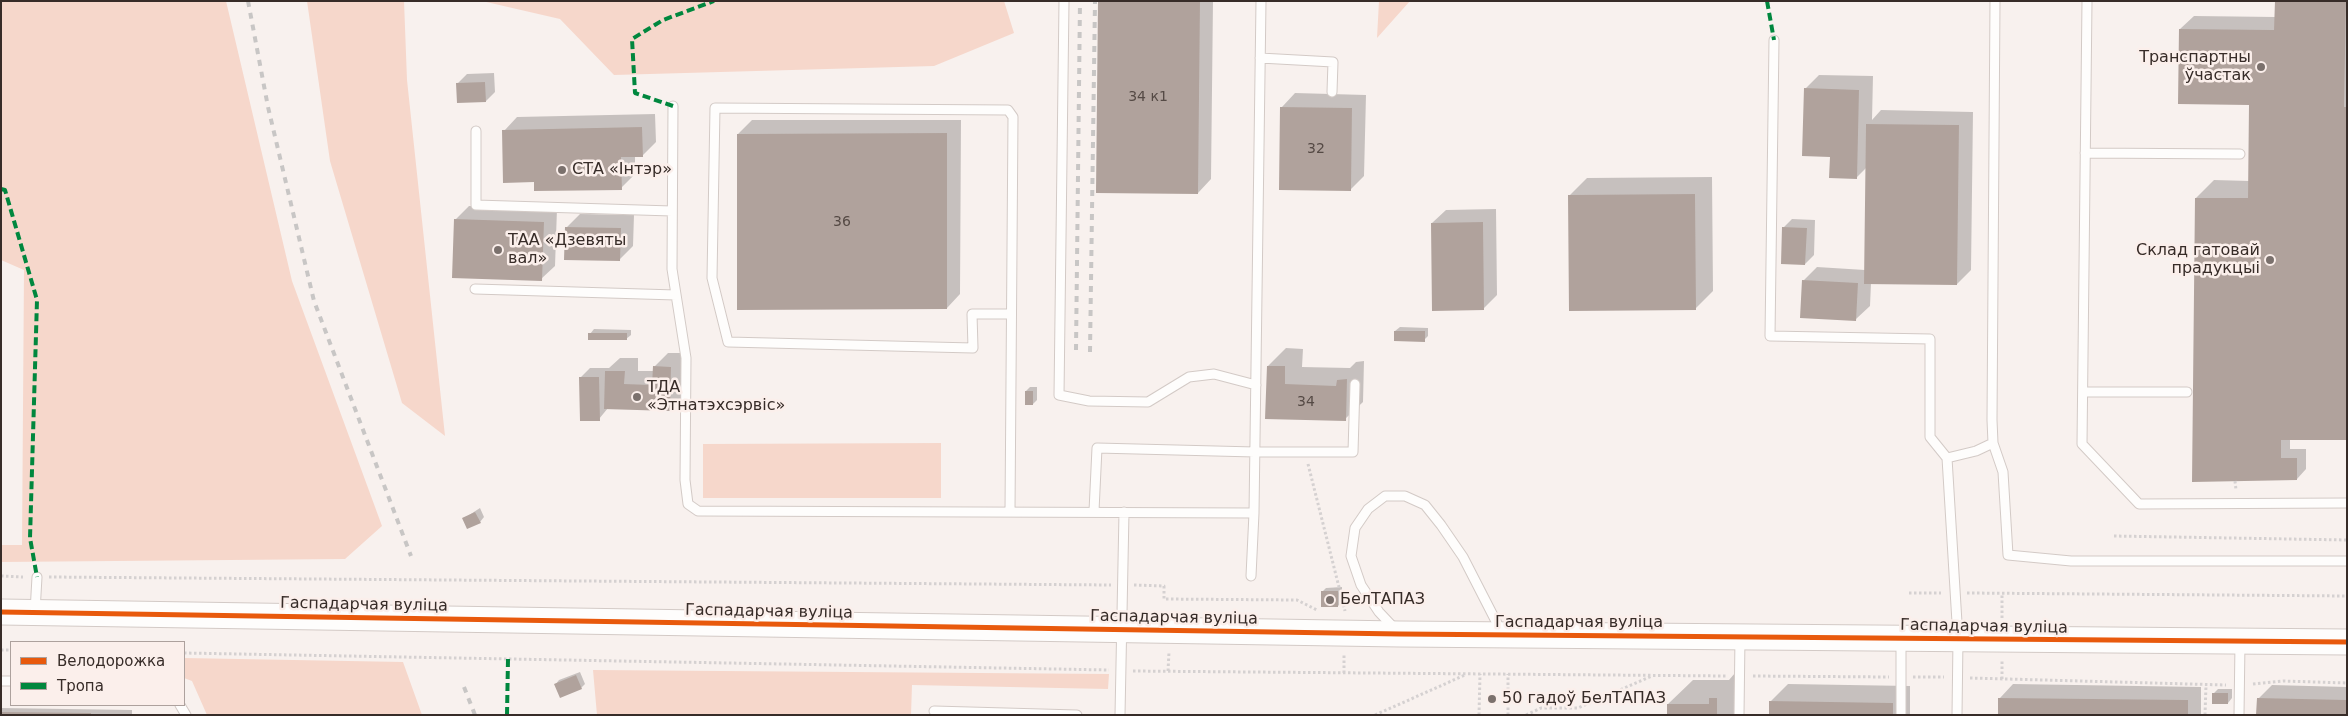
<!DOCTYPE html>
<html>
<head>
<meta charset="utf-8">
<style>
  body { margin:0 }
  #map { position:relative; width:2348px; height:716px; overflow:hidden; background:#f8f1ee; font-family:"DejaVu Sans",sans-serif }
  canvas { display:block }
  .frame { position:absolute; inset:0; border:2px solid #372c28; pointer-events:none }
  .legend { position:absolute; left:10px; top:641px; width:175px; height:65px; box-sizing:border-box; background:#fbefeb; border:1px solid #ada19d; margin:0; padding:6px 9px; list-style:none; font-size:15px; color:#372c28 }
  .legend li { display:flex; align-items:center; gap:10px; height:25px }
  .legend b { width:25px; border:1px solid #ada19d }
</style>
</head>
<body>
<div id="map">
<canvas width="2348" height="716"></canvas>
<div class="frame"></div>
<ul class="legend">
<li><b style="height:6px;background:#e8590c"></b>Велодорожка</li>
<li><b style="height:6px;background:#00873e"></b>Тропа</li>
</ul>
</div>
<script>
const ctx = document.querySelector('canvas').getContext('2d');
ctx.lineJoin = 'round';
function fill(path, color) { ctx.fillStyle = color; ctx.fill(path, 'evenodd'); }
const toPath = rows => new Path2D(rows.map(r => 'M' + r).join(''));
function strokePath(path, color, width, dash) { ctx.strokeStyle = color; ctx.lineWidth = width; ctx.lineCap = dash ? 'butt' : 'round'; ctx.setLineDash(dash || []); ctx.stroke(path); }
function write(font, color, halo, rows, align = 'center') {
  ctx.font = font + ' "DejaVu Sans",sans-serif'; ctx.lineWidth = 5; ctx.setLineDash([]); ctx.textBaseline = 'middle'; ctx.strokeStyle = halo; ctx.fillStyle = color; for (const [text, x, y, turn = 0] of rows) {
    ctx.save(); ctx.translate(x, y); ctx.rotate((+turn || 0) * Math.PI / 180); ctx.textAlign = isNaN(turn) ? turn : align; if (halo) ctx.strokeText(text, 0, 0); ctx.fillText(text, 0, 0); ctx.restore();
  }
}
fill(toPath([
  [1,1,226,1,292,281,382,526,345,559,1,562,1,545,22,545,24,270,1,260],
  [307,1,404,1,407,80,445,436,402,403,330,161],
  [482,1,1004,1,1014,33,934,66,614,75,560,19],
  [1379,1,1410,1,1377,38],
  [941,443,941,498,703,498,703,444],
  [184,658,403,662,422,715,207,715,192,681,184,678],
  [593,670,1109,674,1108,689,912,685,911,715,597,715]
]), '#f6d7cb');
fill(toPath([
  [1099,1,1213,1,1211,179,1198,193],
  [2276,1,2347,1,2347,440,2290,440,2290,449,2306,449,2306,469,2297,479,2193,481,2196,198,2214,180,2250,181,2250,104,2180,29,2194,16,2276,17],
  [494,73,495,92,486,101,458,83,467,74],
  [1819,75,1873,76,1872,120,1881,110,1973,112,1971,270,1957,284,1871,283,1870,306,1856,319,1803,281,1817,267,1865,270,1867,167,1857,177,1831,156,1805,89],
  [1295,93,1366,95,1364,176,1350,190,1282,107],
  [655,114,656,142,642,156,635,156,635,174,621,188,535,181,504,131,517,117],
  [752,120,961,120,960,294,947,308,738,134],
  [1712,177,1713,291,1695,309,1569,196,1587,178],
  [469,206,557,209,555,266,541,279,455,220],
  [1496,209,1497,295,1483,309,1432,223,1446,210],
  [580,214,634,215,633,246,620,259,566,228],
  [1792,219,1815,220,1814,255,1805,264,1783,228],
  [1400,327,1428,328,1428,336,1424,340,1395,331],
  [594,329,631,330,631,335,626,339,590,334],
  [1286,348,1303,349,1302,367,1350,368,1356,362,1364,361,1363,402,1345,419,1267,417,1268,366],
  [668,353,684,353,683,396,669,410,608,408,599,419,580,378,590,368,609,368,620,358,638,358,638,371,654,371,654,367],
  [1030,387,1037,387,1037,400,1033,404,1026,391],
  [480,508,484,517,480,522,463,519],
  [1342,587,1342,602,1338,606,1322,592,1326,588],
  [580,672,585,684,581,688,555,685,559,680],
  [1735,673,1736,715,1668,715,1668,704,1693,680,1729,680],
  [1788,684,1910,686,1910,715,1770,715,1770,702],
  [2013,684,2201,687,2201,715,1999,715,2000,698],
  [2272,685,2347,687,2347,715,2258,699],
  [2218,689,2232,689,2232,698,2228,703,2213,694],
  [1,708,132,710,132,715,1,715]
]), '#0003');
fill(toPath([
  [1098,1,1200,1,1198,194,1096,193],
  [2275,1,2346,1,2344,107,2347,107,2347,440,2281,440,2281,458,2297,458,2297,480,2192,482,2195,198,2248,198,2249,105,2178,104,2179,29,2274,30],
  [485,82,486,102,457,103,456,83],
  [1804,88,1859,90,1857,179,1829,178,1830,157,1802,156],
  [1280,107,1352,108,1351,191,1279,190],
  [1866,124,1959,125,1957,285,1864,284],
  [642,127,643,157,621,157,622,190,534,191,534,182,503,183,502,130],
  [947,133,947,309,737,310,737,134],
  [1695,194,1696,310,1569,311,1568,195],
  [454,219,544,222,542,281,452,278],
  [1483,222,1484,310,1432,311,1431,223],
  [565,227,621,228,620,261,564,260],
  [1782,227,1807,228,1805,265,1781,264],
  [1802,280,1858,283,1856,321,1800,318],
  [1394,331,1425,331,1425,342,1394,341],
  [588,333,627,333,627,340,588,340],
  [653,366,671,367,670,411,604,409,605,371,625,371,624,384,652,385],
  [1267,366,1285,366,1285,384,1336,386,1337,380,1347,379,1346,421,1265,419],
  [579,377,599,377,600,421,580,421],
  [1025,391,1033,391,1033,405,1025,405],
  [475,512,481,523,467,529,462,518],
  [1321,591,1338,591,1338,607,1321,607],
  [576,675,582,689,560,698,554,684],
  [2212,693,2228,693,2228,704,2212,704],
  [1709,698,1717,698,1717,715,1667,715,1667,704,1709,704],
  [1998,698,2188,700,2188,715,1998,715],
  [2257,698,2347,700,2347,715,2256,715],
  [1769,701,1893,703,1893,715,1769,715],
  [1,712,91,713,91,715,1,715]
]), '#b0a29c');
const lane = toPath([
  [1064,1,1059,395,1089,401,1148,402,1189,377,1214,374,1256,385],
  [1995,1,1992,420,1993,443,2003,472,2008,555,2071,561,2347,561],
  [2087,1,2082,444,2139,504,2347,503],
  [1774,40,1770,336,1930,339,1930,437,1947,458,1958,639,1957,715],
  [1260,58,1333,62,1332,92],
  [673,106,672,269,686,358,685,480,688,504,698,511,1254,513],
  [476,131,476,205,672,211],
  [2085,153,2240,154],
  [475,289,676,295],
  [2083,392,2187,392],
  [1947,458,1976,451,1993,443],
  [1010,511,1013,117,1008,110,715,108,712,278,728,342,973,348,972,314,1011,314],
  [1094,511,1097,448,1255,452,1353,452,1355,384],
  [1251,576,1254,513,1261,1],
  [35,612,37,577],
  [1396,630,1379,612,1361,585,1351,556,1355,528,1368,509,1385,496,1405,496,1425,505,1441,525,1463,557,1502,633],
  [1,681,11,681],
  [180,705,186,715],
  [934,711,1077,715],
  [1120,715,1124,512],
  [1739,715,1740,637],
  [1901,715,1901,639],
  [2239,715,2240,643]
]);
const secondary = toPath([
  [1,612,1400,634,2347,642]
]);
strokePath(lane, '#d3cac6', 11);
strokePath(secondary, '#d3cac6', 27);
strokePath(toPath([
  [1308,464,1345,611],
  [2235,481,2236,490],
  [2114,536,2347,540],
  [1,576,23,577],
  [49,577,1111,585],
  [1134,585,1164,586,1164,599,1297,600,1317,610],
  [1909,593,1941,593],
  [1967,593,2347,596],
  [2002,618,2002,593],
  [1,650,11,650],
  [184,653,1109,670],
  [1133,671,1726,676],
  [1168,671,1169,652],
  [1344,673,1344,654],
  [1753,676,1889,677],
  [1913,677,1944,677],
  [1970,678,2226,685],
  [2002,679,2002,659],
  [2253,684,2283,681,2347,683],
  [1375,715,1465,675],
  [1479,715,1480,674],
  [1508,715,1508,674],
  [1526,715,1541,708,1578,708,1652,676],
  [2205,715,2206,685]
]), '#d5d1d1', 3, [2.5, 2.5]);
strokePath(lane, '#fefdfc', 9);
strokePath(secondary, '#fefdfc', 25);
strokePath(toPath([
  [248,1,268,107,314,301,411,556],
  [1076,350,1080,1],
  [1090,352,1095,1],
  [464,687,475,715]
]), '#c8c6c5', 4, [6, 6]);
strokePath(toPath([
  [1767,1,1774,40],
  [673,106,635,93,632,39,663,20,714,1],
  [1,189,5,190,37,300,30,538,37,577],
  [507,715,508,659]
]), '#00873e', 4, [8, 4]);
strokePath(toPath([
  [1,612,1400,634,2347,642]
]), '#e8590c', 5);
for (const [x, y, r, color] of [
  [2261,67,5,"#7b716d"],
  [562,170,5,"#7b716d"],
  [498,250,5,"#7b716d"],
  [2270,260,5,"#7b716d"],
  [637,397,5,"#7b716d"],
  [1330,600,5,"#7b716d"],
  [1492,699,5,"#7b716d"]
]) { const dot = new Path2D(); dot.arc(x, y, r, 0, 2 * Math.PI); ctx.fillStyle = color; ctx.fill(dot); strokePath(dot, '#fbefeb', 2); }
write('14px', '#554a45', null, [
  ["34 к1",1148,97],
  ["32",1316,149],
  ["36",842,222],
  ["34",1306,402]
]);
write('16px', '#372c28', '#fbefeb', [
  ["Транспартны",2251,58,"right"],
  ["ўчастак",2251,76,"right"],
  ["СТА «Інтэр»",572,170],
  ["ТАА «Дзевяты",508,241],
  ["вал»",508,259],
  ["Склад гатовай",2260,251,"right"],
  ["прадукцыі",2260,269,"right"],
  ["ТДА",647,388],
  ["«Этнатэхсэрвіс»",647,406],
  ["БелТАПАЗ",1340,600],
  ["50 гадоў БелТАПАЗ",1502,699]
], 'left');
write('16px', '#372c28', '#fbefeb', [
  ["Гаспадарчая вуліца",364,605,1],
  ["Гаспадарчая вуліца",769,612,1],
  ["Гаспадарчая вуліца",1174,618,1],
  ["Гаспадарчая вуліца",1579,623],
  ["Гаспадарчая вуліца",1984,627,1]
]);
</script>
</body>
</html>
